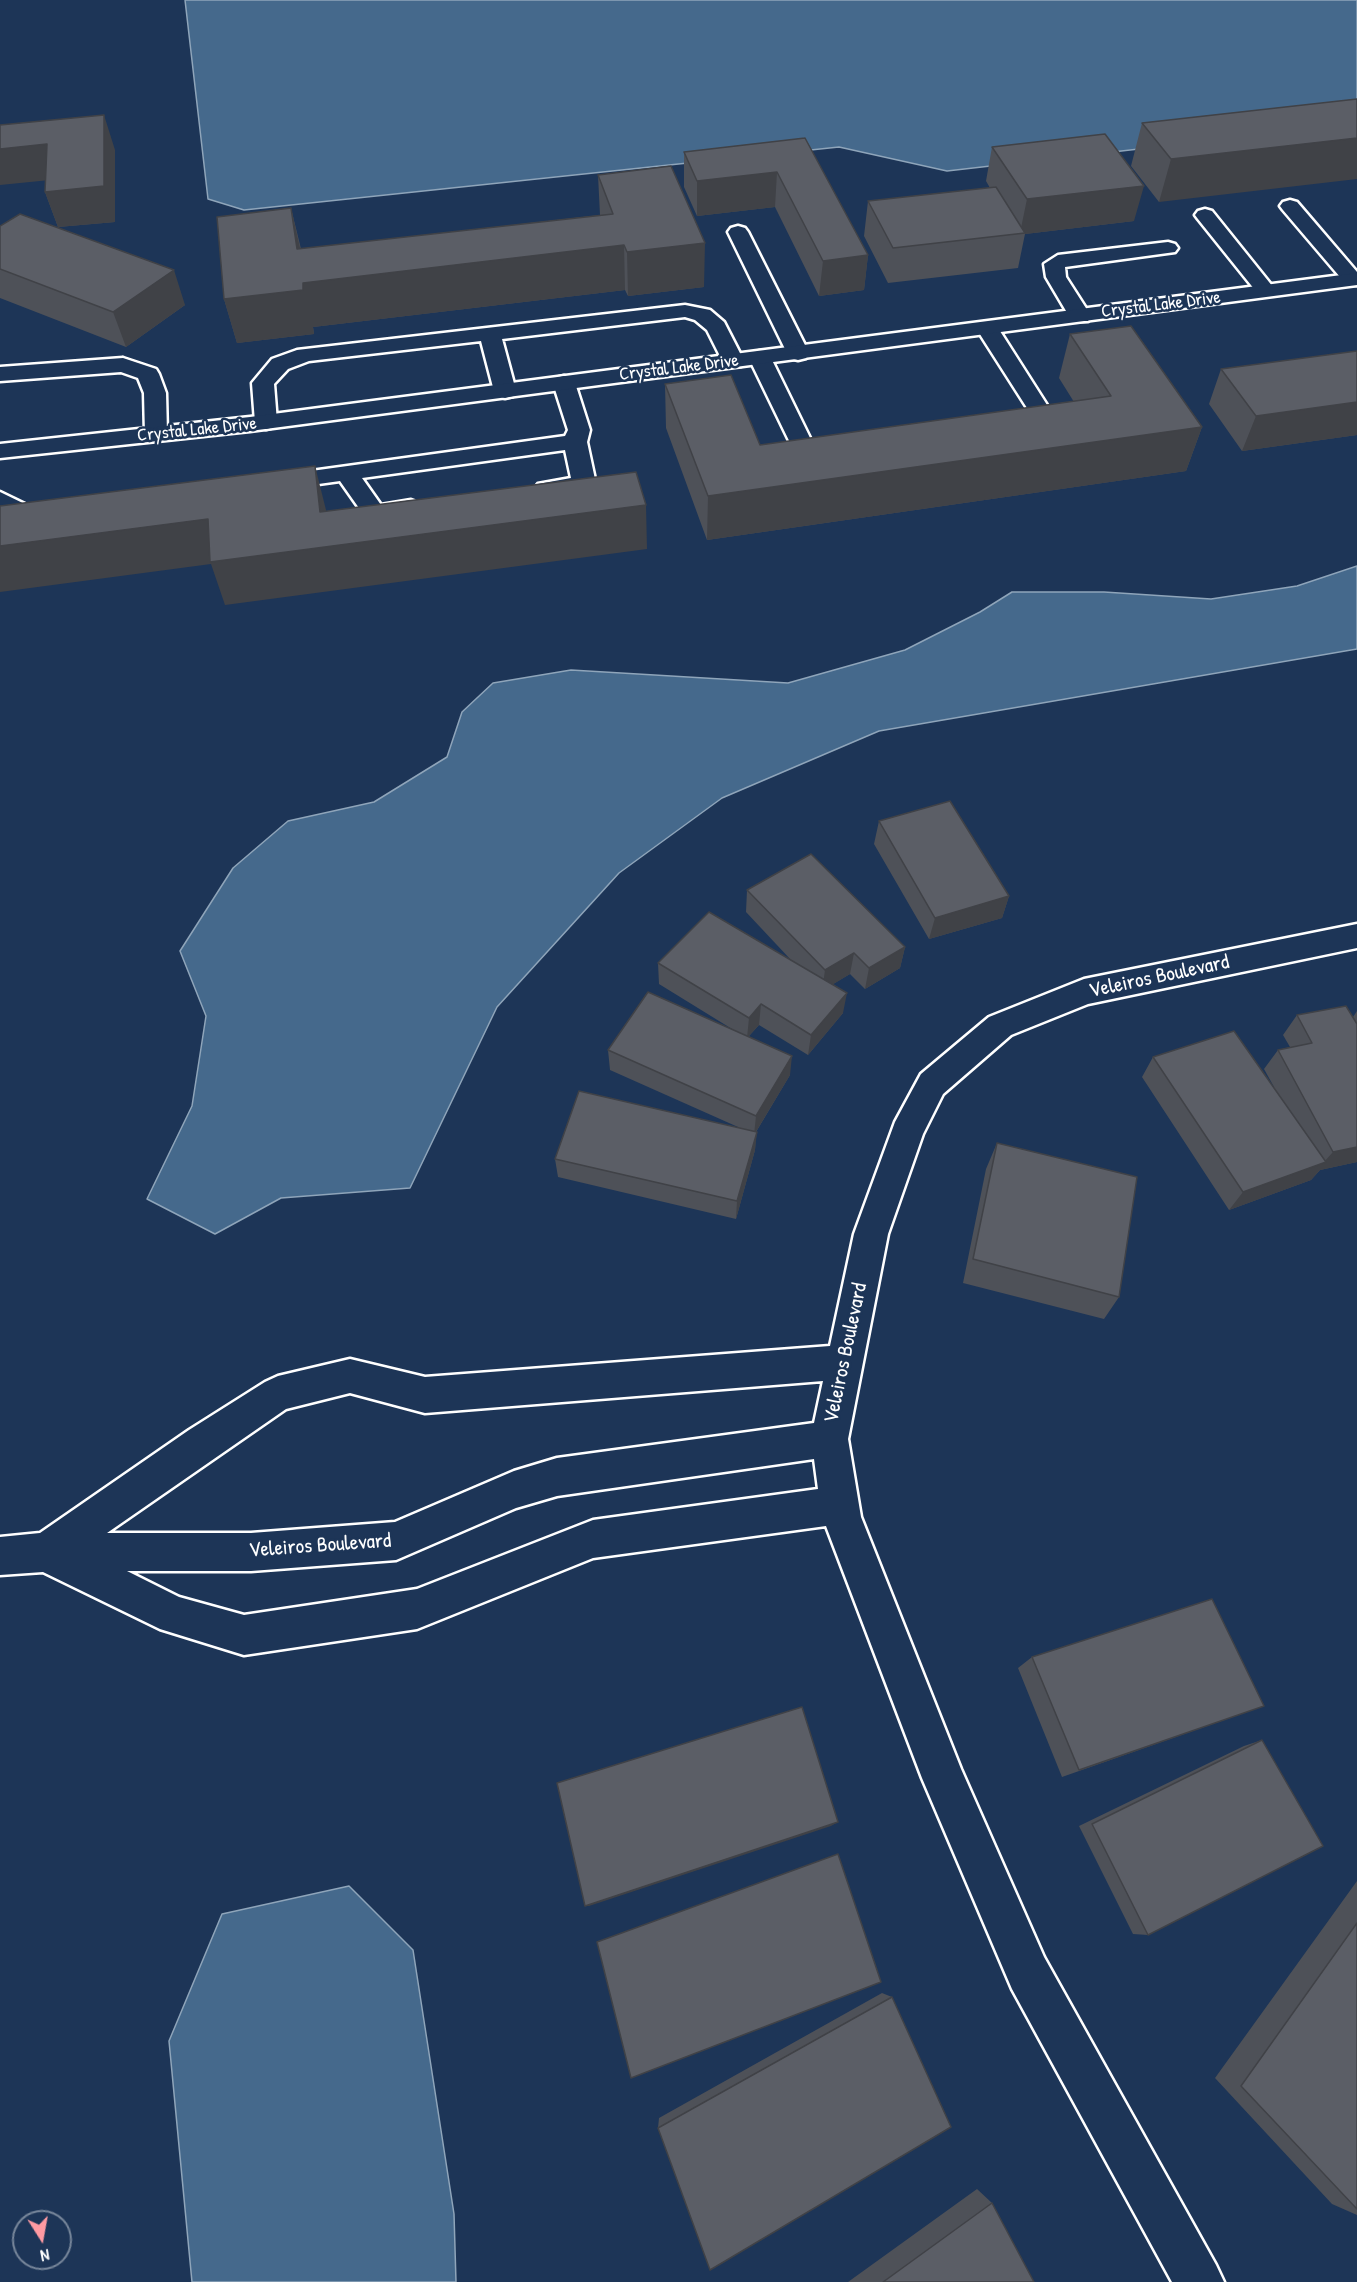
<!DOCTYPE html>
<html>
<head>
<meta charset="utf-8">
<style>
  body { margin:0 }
  #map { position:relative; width:1357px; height:2282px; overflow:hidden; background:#1d3557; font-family:"Patrick Hand",sans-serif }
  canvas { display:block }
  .north { position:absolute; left:12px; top:2210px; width:60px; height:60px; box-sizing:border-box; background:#1d3557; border:2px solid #77869a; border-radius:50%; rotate:169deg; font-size:16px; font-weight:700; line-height:24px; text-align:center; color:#fff }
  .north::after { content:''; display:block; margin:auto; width:21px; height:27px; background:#ff9aa2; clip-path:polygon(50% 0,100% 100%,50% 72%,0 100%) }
</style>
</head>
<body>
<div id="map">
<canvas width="1357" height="2282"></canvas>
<div class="north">N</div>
</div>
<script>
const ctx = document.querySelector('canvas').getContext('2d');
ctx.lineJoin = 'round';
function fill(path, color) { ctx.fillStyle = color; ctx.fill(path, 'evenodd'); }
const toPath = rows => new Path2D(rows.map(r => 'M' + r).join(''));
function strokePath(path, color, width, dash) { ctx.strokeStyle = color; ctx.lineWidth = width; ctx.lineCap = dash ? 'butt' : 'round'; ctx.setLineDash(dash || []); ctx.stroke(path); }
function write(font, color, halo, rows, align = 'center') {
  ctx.font = font + ' "Patrick Hand",sans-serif'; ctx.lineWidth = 5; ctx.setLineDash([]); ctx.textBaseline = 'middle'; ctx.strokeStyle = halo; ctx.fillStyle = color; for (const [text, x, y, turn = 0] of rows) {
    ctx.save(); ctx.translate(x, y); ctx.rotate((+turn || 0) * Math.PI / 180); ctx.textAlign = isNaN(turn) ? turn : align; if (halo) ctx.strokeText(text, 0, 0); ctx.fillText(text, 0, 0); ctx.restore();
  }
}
const water = toPath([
  [185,0,1357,0,1357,124,947,171,839,147,244,210,208,199,185,0],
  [1357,566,1357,649,879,731,722,798,619,873,497,1007,410,1188,281,1198,215,1234,147,1199,192,1106,206,1016,180,951,233,868,288,821,374,802,447,757,462,712,493,683,571,670,788,683,905,650,980,612,1012,592,1104,592,1211,599,1297,586,1357,566],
  [349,1886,413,1950,454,2214,456,2282,192,2282,169,2041,222,1914,349,1886]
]);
fill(water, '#45698c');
strokePath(water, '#8fa5ba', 1.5);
const lane = toPath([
  [1290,200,1297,202,1357,272,1357,285,1346,284,1283,210,1280,206,1283,202,1290,200],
  [1205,209,1212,211,1273,287,1276,291,1273,295,1259,295,1198,219,1195,215,1198,211,1205,209],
  [738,226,745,228,748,232,809,353,806,358,798,360,790,358,787,353,728,232,731,228,738,226],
  [1168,242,1175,244,1178,248,1175,252,1065,267,1066,277,1091,316,1088,321,1072,321,1046,277,1044,264,1058,255,1168,242],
  [685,305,710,310,724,322,744,361,741,366,725,366,707,330,695,320,685,317,502,339,516,391,513,396,505,398,497,396,494,391,481,341,309,361,288,369,274,384,277,422,274,427,266,429,258,427,255,422,252,383,272,359,297,350,685,305],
  [987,322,995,323,998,328,1054,416,1051,421,1011,428,1003,426,1000,421,1003,416,1029,411,976,328,979,323,987,322],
  [760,351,768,353,771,358,812,442,838,438,846,440,850,445,846,450,804,457,796,455,749,358,752,353,760,351],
  [123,358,156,369,159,374,166,393,167,434,164,439,156,441,148,439,145,434,144,393,138,378,121,372,0,381,0,367,123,358],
  [564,376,572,378,575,383,590,430,587,442,596,484,592,489,546,496,538,494,534,489,538,484,571,478,565,450,362,478,381,505,411,500,419,503,423,508,419,513,375,521,366,518,340,481,275,490,267,488,263,483,267,478,275,476,565,436,568,430,553,383,556,378,564,376],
  [0,492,33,508,51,505,60,508,63,513,60,518,51,521,30,524,21,521,0,510,0,492]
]);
const street = toPath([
  [1357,273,1357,285,250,431,0,458,0,444,250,417,1357,273],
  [1357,924,1357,948,1088,1004,1011,1035,943,1094,923,1134,888,1234,848,1439,861,1517,961,1769,1044,1957,1216,2265,1224,2282,1172,2282,1012,1989,922,1778,826,1526,593,1558,417,1629,244,1655,160,1629,43,1572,0,1575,0,1537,40,1533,189,1430,265,1382,278,1376,350,1359,425,1377,830,1346,854,1234,895,1122,921,1074,989,1017,1084,979,1357,924],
  [823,1381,814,1423,557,1458,514,1471,395,1522,251,1533,107,1533,286,1409,350,1393,425,1413,823,1381],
  [814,1459,818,1489,593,1520,417,1589,244,1615,179,1597,127,1571,251,1571,396,1560,516,1508,557,1496,814,1459]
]);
strokePath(lane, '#fff', 5);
strokePath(street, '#fff', 5);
fill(lane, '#1d3557');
fill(street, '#1d3557');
fill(toPath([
  [1357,99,1159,202,1131,166,1142,123],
  [805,138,868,255,864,290,819,296,775,207,697,216,684,187,684,152],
  [992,147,1134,221,1025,234,1018,268,888,283,864,236,868,201,990,188,986,181],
  [115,150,115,222,58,227,185,305,126,347,0,298,0,226,58,227,45,192,45,181],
  [598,175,704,287,628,296,625,290,313,327,314,334,237,343,224,299,291,208,301,249,600,215],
  [1070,334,1202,427,1186,471,707,540,666,428,665,384,760,445,1074,402,1059,378],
  [1357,351,1357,435,1242,451,1209,404,1221,369],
  [879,821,1009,896,1002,918,929,939,874,844],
  [747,890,905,947,900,968,865,989,850,974,833,984,843,1013,808,1055,759,1025,749,1036,790,1075,756,1132,755,1150,736,1219,558,1177,555,1159,738,1127,610,1070,608,1050,732,1029,659,984,658,963,791,960,746,912],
  [1357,1011,1357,1162,1320,1170,1311,1180,1229,1210,1142,1077,1153,1057,1274,1087,1264,1069,1278,1050,1290,1047,1283,1035,1297,1015,1353,1017],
  [997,1143,1119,1297,1104,1319,963,1283,986,1169],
  [1032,1657,1264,1706,1062,1777,1018,1668],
  [1262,1740,1148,1935,1133,1934,1079,1826,1244,1746],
  [1357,1881,1357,2215,1332,2204,1215,2078],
  [882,1993,892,1997,658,2128,659,2118],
  [977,2189,992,2203,1034,2282,848,2282]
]), '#4e5158');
fill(toPath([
  [104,115,115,150,115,222,58,227,45,192],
  [1357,138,1357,179,1159,202,1171,159],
  [47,144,60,179,0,185,0,149],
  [777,172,775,207,697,216,697,181],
  [1144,186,1134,221,1025,234,1025,233,1020,233,1027,199],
  [291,208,301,252,624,245,625,290,313,327,314,334,237,343,224,299,297,249],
  [705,243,704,287,628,296,627,252],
  [868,255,864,290,819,296,823,261],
  [174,270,185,305,126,347,113,312],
  [1357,402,1357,435,1242,451,1256,416],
  [1202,427,1186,471,707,540,708,496],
  [315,466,326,510,330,546,646,505,647,549,225,605,211,564,0,592,0,546,208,519,320,512],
  [1009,896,1002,918,929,939,935,918],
  [905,947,900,968,865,989,869,968],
  [854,953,850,974,822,991,825,970],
  [847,993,843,1013,808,1055,811,1035],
  [761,1004,759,1025,747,1038,749,1018],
  [792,1056,790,1075,754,1135,756,1116],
  [757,1132,755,1150,736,1219,737,1201],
  [1357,1147,1357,1162,1320,1170,1311,1180,1229,1210,1243,1192,1323,1163,1333,1152],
  [838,1822,831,1826,589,1906,585,1906]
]), '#404247');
const building = toPath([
  [1357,99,1357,138,1171,159,1142,123,1357,99],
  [104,115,104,186,45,192,47,144,0,149,0,125,104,115],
  [1105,134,1144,186,1027,199,992,147,1105,134],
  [805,138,868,255,823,261,777,172,697,181,684,152,805,138],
  [671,166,705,243,627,252,624,245,303,283,303,290,224,299,217,217,291,208,297,249,613,214,598,175,671,166],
  [996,187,1025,233,893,248,868,201,996,187],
  [20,214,174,270,113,312,0,269,0,226,20,214],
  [1131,326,1202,427,708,496,665,384,731,375,760,445,1111,396,1070,334,1131,326],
  [1357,351,1357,402,1256,416,1221,369,1357,351],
  [315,466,320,512,636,472,646,505,210,562,208,519,0,546,0,506,315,466],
  [950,801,1009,896,935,918,879,821,950,801],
  [811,854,905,947,869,968,854,953,825,970,747,890,811,854],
  [709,912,847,993,811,1035,761,1004,749,1018,658,963,709,912],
  [648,992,792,1056,756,1116,608,1050,648,992],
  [1346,1006,1357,1024,1357,1147,1333,1152,1278,1050,1312,1043,1297,1015,1346,1006],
  [1234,1031,1326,1162,1243,1192,1153,1057,1234,1031],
  [579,1091,757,1132,737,1201,555,1159,579,1091],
  [997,1143,1137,1177,1119,1297,973,1259,997,1143],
  [1212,1599,1264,1706,1079,1770,1032,1657,1212,1599],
  [802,1707,838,1822,585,1906,557,1783,802,1707],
  [1262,1740,1323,1846,1148,1935,1092,1824,1262,1740],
  [838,1854,881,1982,631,2078,597,1942,838,1854],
  [1357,1923,1357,2209,1241,2086,1357,1923],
  [892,1997,951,2127,710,2270,658,2128,892,1997],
  [992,2203,1034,2282,883,2282,992,2203]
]);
fill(building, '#5b5e66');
strokePath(building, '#404247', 1.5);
write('18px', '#fff', '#1d3557', [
  ["Crystal Lake Drive",1161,305,-7],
  ["Crystal Lake Drive",679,368,-7],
  ["Crystal Lake Drive",197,430,-6]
]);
write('21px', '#fff', '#1d3557', [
  ["Veleiros Boulevard",1159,977,-12],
  ["Veleiros Boulevard",846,1353,-78],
  ["Veleiros Boulevard",320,1546,-4]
]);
</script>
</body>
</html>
